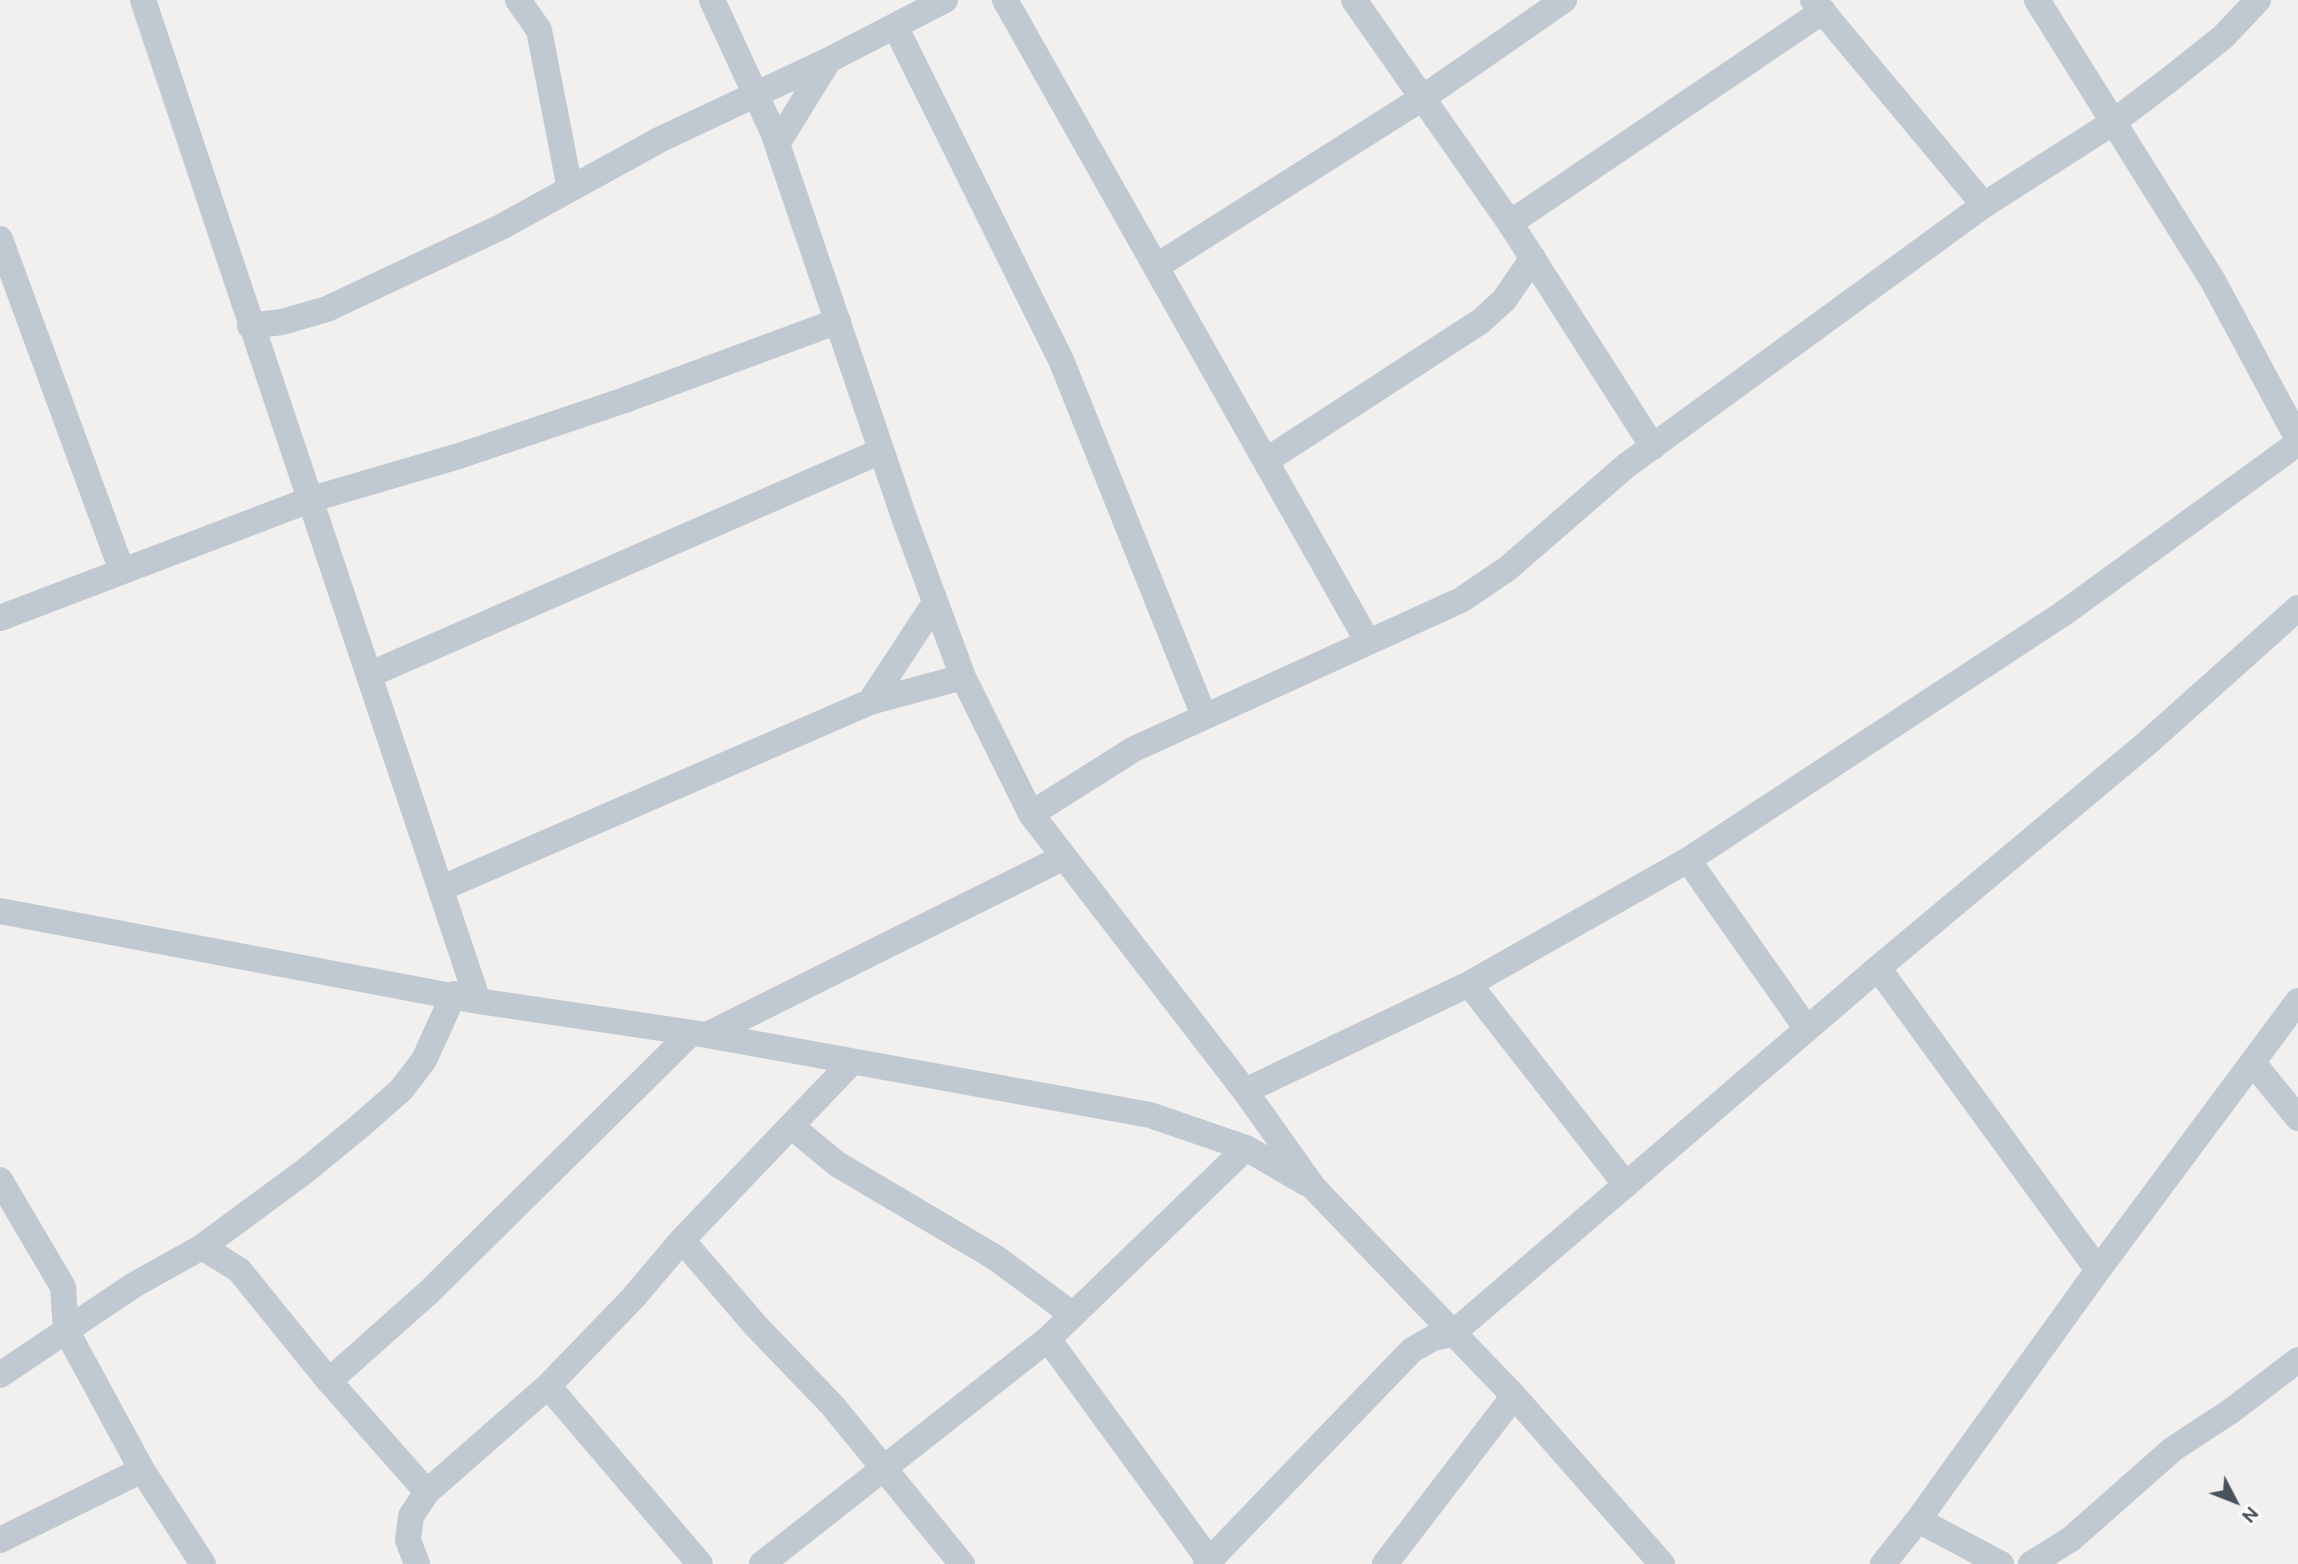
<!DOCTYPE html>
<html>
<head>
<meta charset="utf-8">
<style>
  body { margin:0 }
  #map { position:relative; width:2298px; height:1564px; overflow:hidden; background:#f2efef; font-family:Ubuntu,sans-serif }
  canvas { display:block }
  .north { position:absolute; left:2200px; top:1466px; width:70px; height:70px; -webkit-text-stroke:5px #fff; paint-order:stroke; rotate:132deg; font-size:19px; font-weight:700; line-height:28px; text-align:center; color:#47525d }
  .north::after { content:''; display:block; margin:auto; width:24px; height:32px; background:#47525d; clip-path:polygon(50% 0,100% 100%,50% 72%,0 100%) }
</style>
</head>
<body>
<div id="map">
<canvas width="2298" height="1564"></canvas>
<div class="north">N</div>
</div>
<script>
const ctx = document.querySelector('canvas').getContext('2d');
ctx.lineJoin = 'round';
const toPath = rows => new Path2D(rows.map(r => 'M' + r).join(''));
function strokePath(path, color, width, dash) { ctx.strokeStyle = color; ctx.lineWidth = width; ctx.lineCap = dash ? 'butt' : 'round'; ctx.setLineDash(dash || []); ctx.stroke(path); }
strokePath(toPath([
  [143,0,478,1001],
  [518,0,539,30,570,189],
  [712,0,773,132,905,520,963,677,1031,814,1245,1091,1314,1188,1514,1396,1662,1564],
  [1005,0,1368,642],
  [1354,0,1510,223,1653,447],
  [1813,0,1984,205],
  [2037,0,2213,281,2298,439],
  [895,26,1061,360,1204,716],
  [777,144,829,60],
  [1510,223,1823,11],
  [0,239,122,571],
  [1157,266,1424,97,1564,0],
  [250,326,282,322,327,309,501,227,661,139,829,60,945,0],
  [1267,460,1481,321,1504,300,1533,258],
  [0,618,312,499,459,456,622,401,838,321],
  [371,674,881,451],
  [870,702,935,603],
  [1031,814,1134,749,1461,600,1507,569,1627,465,1984,205,2112,123,2169,80,2223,37,2258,0],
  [1688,860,1807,1029],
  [442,888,870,702,963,677],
  [0,911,478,1001,707,1035,1150,1115,1246,1148,1306,1183],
  [1878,968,2098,1270],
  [1469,984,1626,1185],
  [707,1035,1064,857],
  [2253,1063,2298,1118],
  [1245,1091,1469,984,1688,860,2064,613,2298,443],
  [791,1126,837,1164,996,1258,1073,1315],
  [0,1180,63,1287,66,1330,142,1470,203,1564],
  [682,1240,756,1326,832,1405,962,1564],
  [202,1247,239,1270,329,1381,427,1492],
  [1048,1339,1212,1564],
  [0,1375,134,1285,202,1247,305,1171,360,1126,401,1090,424,1060,454,994],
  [329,1381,429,1292,690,1034],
  [548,1386,700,1564],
  [1918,1520,2001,1564],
  [0,1540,142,1470],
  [417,1564,408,1540,411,1516,427,1492,548,1386,633,1298,682,1240,851,1063],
  [762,1564,1048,1339,1246,1148],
  [1206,1564,1412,1350,1433,1338,1452,1334,1878,968,2146,744,2298,608],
  [1385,1564,1514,1396],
  [1883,1564,1918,1520,2098,1270,2298,1001],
  [2031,1564,2071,1539,2173,1449,2231,1411,2298,1360]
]), '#c0c9d1', 26);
</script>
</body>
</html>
